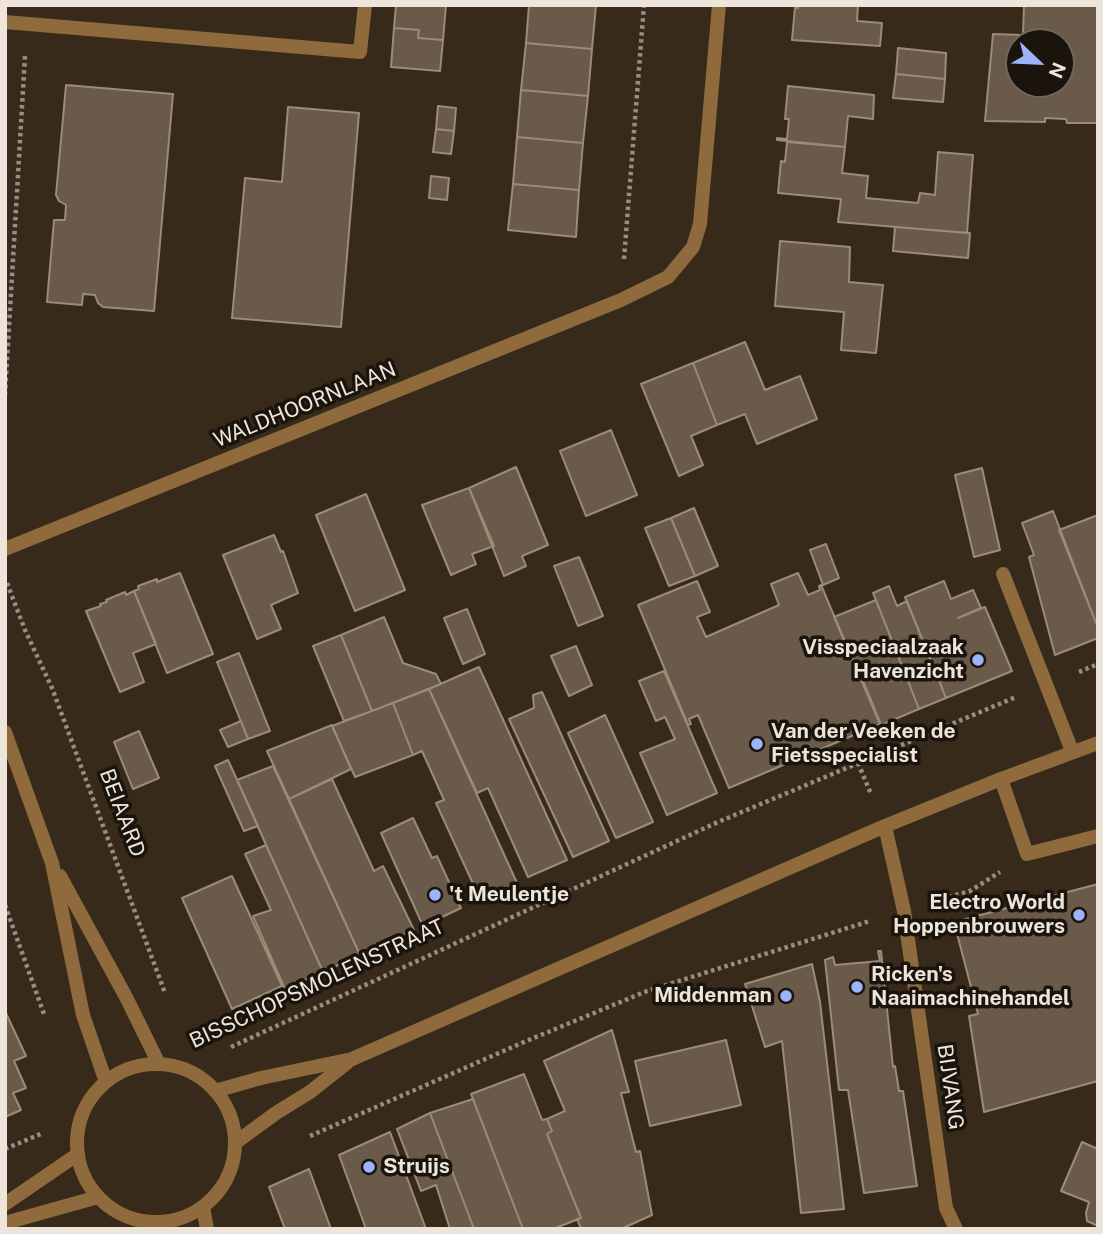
<!DOCTYPE html>
<html>
<head>
<meta charset="utf-8">
<style>
  body { margin:0 }
  #map { position:relative; width:1103px; height:1234px; overflow:hidden; background:#382a1b; font-family:"Public Sans",sans-serif }
  canvas { display:block }
  .frame { position:absolute; inset:0; border:7px solid #ede4da; pointer-events:none }
  .north { position:absolute; left:1005px; top:28px; width:70px; height:70px; box-sizing:border-box; background:#1a140d; border:2px solid #6e675f; border-radius:50%; rotate:113deg; font-size:19px; font-weight:700; line-height:28px; text-align:center; color:#ede4da }
  .north::after { content:''; display:block; margin:auto; width:24px; height:32px; background:#9cb4fd; clip-path:polygon(50% 0,100% 100%,50% 72%,0 100%) }
</style>
</head>
<body>
<div id="map">
<canvas width="1103" height="1234"></canvas>
<div class="frame"></div>
<div class="north">N</div>
</div>
<script>
const ctx = document.querySelector('canvas').getContext('2d');
ctx.lineJoin = 'round';
function fill(path, color) { ctx.fillStyle = color; ctx.fill(path, 'evenodd'); }
const toPath = rows => new Path2D(rows.map(r => 'M' + r).join(''));
function strokePath(path, color, width, dash) { ctx.strokeStyle = color; ctx.lineWidth = width; ctx.lineCap = dash ? 'butt' : 'round'; ctx.setLineDash(dash || []); ctx.stroke(path); }
function write(font, color, halo, rows, align = 'center') {
  ctx.font = font + ' "Public Sans",sans-serif'; ctx.lineWidth = 7; ctx.setLineDash([]); ctx.textBaseline = 'middle'; ctx.strokeStyle = halo; ctx.fillStyle = color; for (const [text, x, y, turn = 0] of rows) {
    ctx.save(); ctx.translate(x, y); ctx.rotate((+turn || 0) * Math.PI / 180); ctx.textAlign = isNaN(turn) ? turn : align; if (halo) ctx.strokeText(text, 0, 0); ctx.fillText(text, 0, 0); ctx.restore();
  }
}
const building = toPath([
  [396,5,446,5,443,40,418,38,419,30,394,28,396,5],
  [529,5,596,5,592,49,526,43,529,5],
  [799,5,858,5,857,21,882,23,880,46,792,40,795,7,798,8,799,5],
  [1024,5,1098,5,1098,123,1067,123,1066,119,1045,118,1045,122,985,121,993,34,1023,35,1024,5],
  [1019,42,1061,42,1061,84,1019,84,1019,42],
  [394,28,419,30,418,38,443,40,440,71,391,67,394,28],
  [526,43,592,49,588,96,521,90,526,43],
  [898,48,946,53,945,79,896,74,898,48],
  [896,74,945,79,943,102,893,98,896,74],
  [66,85,173,94,154,311,103,307,98,303,95,295,83,294,82,305,47,302,54,220,65,220,66,205,59,201,56,195,66,85],
  [788,86,874,95,873,119,848,116,845,147,777,140,777,138,787,139,789,119,785,119,788,86],
  [521,90,588,96,583,143,517,137,521,90],
  [438,106,456,108,454,131,436,129,438,106],
  [288,107,359,113,341,327,232,318,245,178,282,182,288,107],
  [436,129,454,131,451,154,433,152,436,129],
  [517,137,583,143,579,190,513,184,517,137],
  [787,142,845,147,842,173,868,176,866,198,918,203,920,193,935,195,938,152,973,155,967,233,838,222,841,199,778,193,781,161,785,162,787,142],
  [431,176,449,178,447,200,429,198,431,176],
  [513,184,579,190,576,237,508,230,513,184],
  [895,227,970,233,968,258,893,251,895,227],
  [780,241,850,247,849,282,883,285,876,353,841,350,844,312,775,306,780,241],
  [745,342,765,390,800,376,817,419,757,444,745,414,717,425,693,363,745,342],
  [693,363,717,425,691,436,703,465,679,476,641,384,693,363],
  [611,430,637,495,586,516,560,451,611,430],
  [516,467,548,545,522,556,526,566,504,576,469,488,516,467],
  [982,468,1000,550,974,557,955,475,982,468],
  [469,488,494,546,472,554,476,564,451,575,422,505,469,488],
  [366,494,405,590,355,611,316,515,366,494],
  [694,508,718,566,695,576,671,518,694,508],
  [1053,511,1098,628,1098,638,1055,655,1029,557,1034,555,1022,523,1053,511],
  [1098,515,1098,628,1059,530,1098,515],
  [671,518,695,576,669,586,645,528,671,518],
  [274,535,281,552,283,551,298,593,271,605,281,629,257,639,223,555,274,535],
  [826,544,839,578,823,585,810,550,826,544],
  [579,557,603,616,578,626,554,566,579,557],
  [180,573,213,654,167,673,134,591,139,589,138,586,157,579,157,582,180,573],
  [798,573,808,595,820,590,819,586,821,585,880,724,729,788,698,715,689,719,691,724,688,725,638,605,697,581,710,612,697,617,706,637,779,605,771,584,798,573],
  [944,581,951,599,973,590,981,608,958,618,985,607,1012,671,946,698,905,597,944,581],
  [889,586,897,606,907,601,946,698,919,709,873,593,889,586],
  [134,591,156,644,133,653,144,682,120,692,86,611,101,606,100,604,107,602,106,600,125,592,126,595,134,591],
  [876,600,919,709,881,725,855,661,853,661,834,617,876,600],
  [467,609,485,654,463,664,444,618,467,609],
  [384,617,403,663,436,674,441,684,372,711,341,635,384,617],
  [341,635,372,711,344,721,313,646,341,635],
  [576,646,592,685,569,696,551,656,576,646],
  [239,653,270,731,248,739,217,662,239,653],
  [479,667,567,860,528,877,488,788,477,793,429,689,479,667],
  [664,671,717,793,667,815,640,753,675,739,665,717,656,721,639,681,664,671],
  [429,689,517,883,480,899,436,803,444,800,422,751,413,755,393,703,429,689],
  [542,692,609,841,573,857,509,719,534,708,533,695,542,692],
  [393,703,413,755,355,777,332,726,393,703],
  [605,715,653,822,616,838,568,733,605,715],
  [241,721,248,739,228,747,220,730,241,721],
  [332,725,351,769,289,799,267,751,332,725],
  [139,731,159,778,133,789,114,742,139,731],
  [228,760,258,826,244,831,215,766,228,760],
  [273,766,360,955,323,972,237,780,273,766],
  [332,779,374,871,383,866,414,930,360,955,289,799,332,779],
  [413,818,432,858,437,856,461,908,423,926,381,833,413,818],
  [266,845,323,972,285,989,253,916,271,910,245,854,266,845],
  [232,876,282,986,232,1009,182,898,232,876],
  [1098,884,1098,1081,984,1112,969,1016,978,1014,954,922,1098,884],
  [878,951,881,951,893,1067,895,1066,899,1091,903,1091,917,1186,864,1193,848,1090,839,1090,825,960,833,957,835,965,880,961,878,951],
  [812,964,820,1002,844,1209,801,1213,782,1041,765,1047,745,984,812,964],
  [5,1011,26,1056,14,1061,26,1088,13,1093,21,1110,5,1117,5,1011],
  [612,1030,629,1092,621,1093,636,1152,640,1151,652,1215,621,1229,581,1229,577,1219,581,1218,547,1134,552,1131,547,1119,565,1111,544,1061,612,1030],
  [726,1040,741,1105,650,1126,635,1061,726,1040],
  [524,1074,542,1120,547,1119,552,1131,547,1134,581,1218,553,1229,523,1229,471,1094,524,1074],
  [473,1099,523,1229,474,1229,430,1113,473,1099],
  [430,1113,474,1229,450,1229,436,1185,421,1191,397,1129,430,1113],
  [390,1132,426,1229,366,1229,339,1155,390,1132],
  [1082,1142,1098,1149,1098,1226,1087,1221,1086,1213,1089,1202,1061,1191,1082,1142],
  [309,1169,331,1229,285,1229,269,1187,309,1169]
]);
fill(building, '#695a49');
strokePath(building, '#9b8b79', 2);
strokePath(toPath([
  [624,259,644,5],
  [5,395,25,56],
  [7,583,25,630,52,688,165,993],
  [1079,672,1098,664],
  [858,763,871,794],
  [935,901,970,891,1000,872],
  [5,905,45,1017],
  [231,1047,718,822,1016,697],
  [310,1136,524,1042,647,991,870,921],
  [5,1149,43,1133]
]), '#988d81', 4.5, [3.5, 3.5]);
strokePath(toPath([
  [5,22,360,52,365,5],
  [1003,574,1072,751],
  [1001,779,1027,854,1098,836]
]), '#8f6a3d', 14);
strokePath(toPath([
  [5,549,621,300,668,277,693,247,700,224,719,5],
  [885,826,904,911,946,1208,956,1229],
  [215,1091,261,1078,352,1059,885,826,1001,779,1098,743],
  [235,1143,276,1113,310,1092,348,1062],
  [5,1204,78,1154],
  [5,1223,98,1197]
]), '#8f6a3d', 14);
strokePath(toPath([
  [5,732,52,863,83,1015,106,1082],
  [60,876,126,997,159,1064],
  '77 1143a79 79 0 1 1 158 0a79 79 0 1 1-158 0Z',
  [203,1207,207,1229]
]), '#8f6a3d', 14);
for (const [x, y, r, color] of [
  [978,660,7,"#9cb4fd"],
  [757,744,7,"#9cb4fd"],
  [435,895,7,"#9cb4fd"],
  [1079,915,7,"#9cb4fd"],
  [857,987,7,"#9cb4fd"],
  [786,996,7,"#9cb4fd"],
  [369,1167,7,"#9cb4fd"]
]) { const dot = new Path2D(); dot.arc(x, y, r, 0, 2 * Math.PI); ctx.fillStyle = color; ctx.fill(dot); strokePath(dot, '#1a140d', 2.5); }
write('21px', '#ede4da', '#1a140d', [
  ["WALDHOORNLAAN",305,405,-22],
  ["BEIAARD",122,813,69],
  ["BISSCHOPSMOLENSTRAAT",317,984,-25],
  ["BIJVANG",950,1087,82]
]);
write('bold 21px', '#ede4da', '#1a140d', [
  ["Visspeciaalzaak",964,648,"right"],
  ["Havenzicht",964,672,"right"],
  ["Van der Veeken de",771,732],
  ["Fietsspecialist",771,756],
  ["'t Meulentje",449,895],
  ["Electro World",1065,903,"right"],
  ["Hoppenbrouwers",1065,927,"right"],
  ["Ricken's",871,975],
  ["Naaimachinehandel",871,999],
  ["Middenman",772,996,"right"],
  ["Struijs",383,1167]
], 'left');
</script>
</body>
</html>
